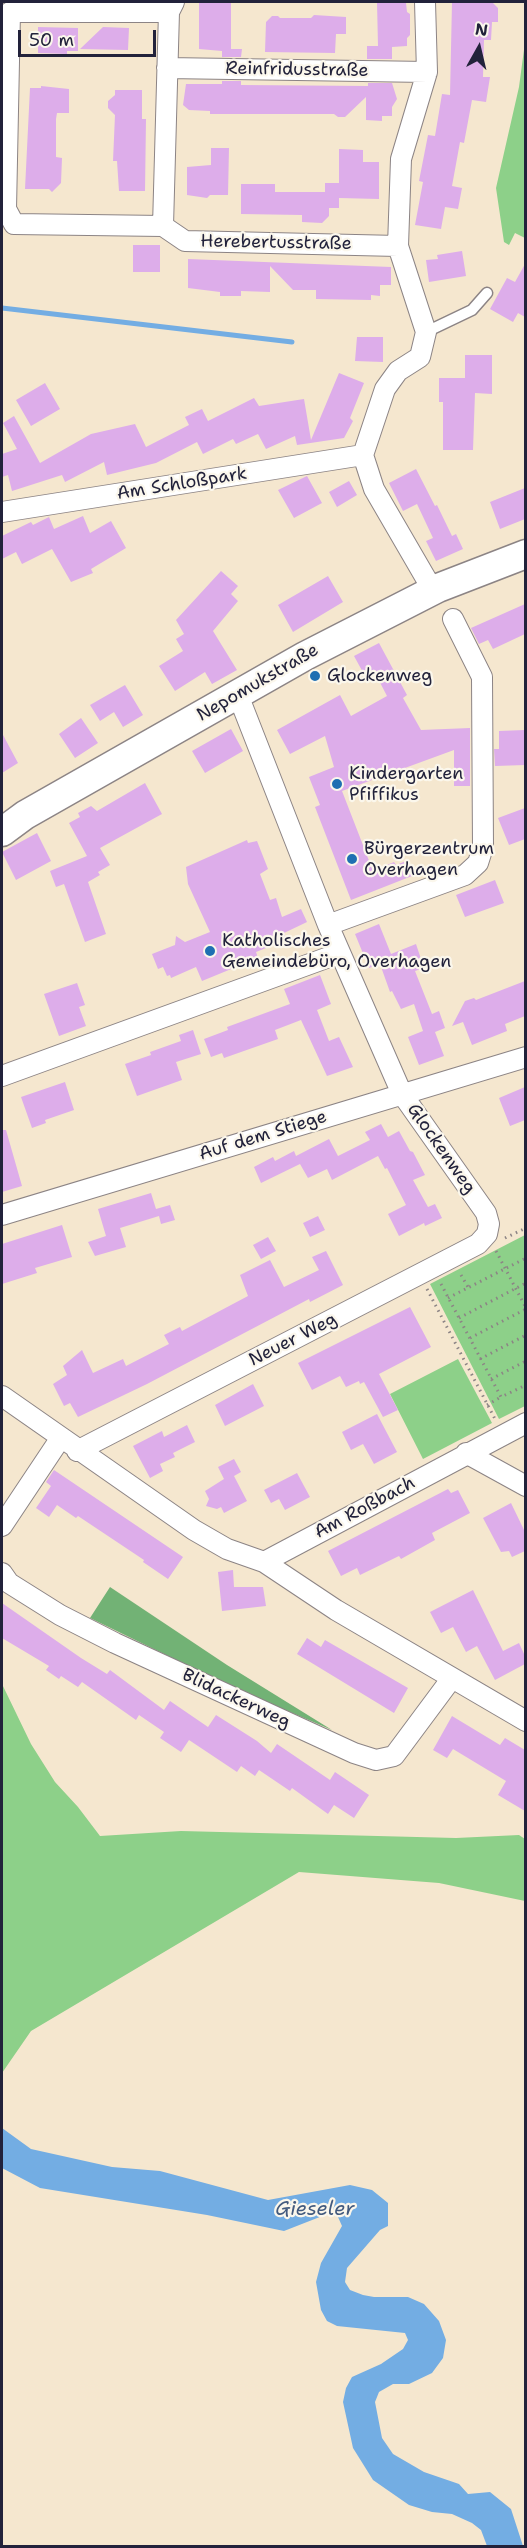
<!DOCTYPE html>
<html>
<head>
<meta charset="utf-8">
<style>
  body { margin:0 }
  #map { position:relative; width:527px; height:2548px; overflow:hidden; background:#f5e7cf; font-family:"Shantell Sans",sans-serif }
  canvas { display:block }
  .frame { position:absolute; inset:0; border:3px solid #22223b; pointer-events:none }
  .north { position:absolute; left:449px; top:18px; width:60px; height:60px; -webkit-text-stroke:4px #fbf7ec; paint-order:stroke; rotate:8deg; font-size:16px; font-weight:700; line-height:24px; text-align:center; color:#22223b }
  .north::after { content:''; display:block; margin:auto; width:21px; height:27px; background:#22223b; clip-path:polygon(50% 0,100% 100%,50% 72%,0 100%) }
  .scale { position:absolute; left:18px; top:30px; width:138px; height:27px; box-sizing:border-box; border:3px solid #22223b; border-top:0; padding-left:8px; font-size:18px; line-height:21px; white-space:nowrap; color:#22223b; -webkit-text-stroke:4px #fbf7ec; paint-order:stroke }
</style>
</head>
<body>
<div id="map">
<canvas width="527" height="2548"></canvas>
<div class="frame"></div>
<div class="north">N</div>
<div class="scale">50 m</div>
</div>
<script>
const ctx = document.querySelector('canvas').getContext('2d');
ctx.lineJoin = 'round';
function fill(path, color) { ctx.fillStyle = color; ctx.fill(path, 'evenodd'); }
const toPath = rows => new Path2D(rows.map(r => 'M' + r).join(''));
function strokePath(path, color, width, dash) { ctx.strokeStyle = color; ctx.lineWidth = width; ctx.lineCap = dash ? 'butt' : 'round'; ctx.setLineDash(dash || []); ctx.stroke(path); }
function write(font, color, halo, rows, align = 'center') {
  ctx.font = font + ' "Shantell Sans",sans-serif'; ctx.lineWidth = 4.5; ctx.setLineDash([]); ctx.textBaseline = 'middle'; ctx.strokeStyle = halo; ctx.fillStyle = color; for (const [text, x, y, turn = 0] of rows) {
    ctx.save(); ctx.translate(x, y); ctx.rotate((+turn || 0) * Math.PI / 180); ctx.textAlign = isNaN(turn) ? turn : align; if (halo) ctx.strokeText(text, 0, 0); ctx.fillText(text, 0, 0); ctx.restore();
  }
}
fill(toPath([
  [525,42,525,238,515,233,509,245,504,242,496,188,519,87],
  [525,1235,525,1406,499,1419,430,1284],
  [458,1359,492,1423,423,1459,390,1394],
  [2,1684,31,1744,55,1782,78,1807,100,1836,181,1831,456,1838,519,1835,525,1839,525,1901,439,1883,299,1872,31,2031,2,2073]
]), '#8dd089');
fill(toPath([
  [110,1587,227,1665,332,1730,234,1688,90,1618]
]), '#72b275');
fill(toPath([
  [2,2128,31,2149,112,2167,160,2171,268,2200,350,2185,372,2190,388,2203,388,2226,380,2230,347,2268,345,2282,350,2290,363,2295,374,2297,408,2297,424,2304,439,2321,446,2340,443,2358,432,2373,409,2384,393,2384,379,2392,375,2402,382,2438,393,2454,424,2472,459,2484,468,2494,490,2492,511,2509,523,2546,487,2546,481,2530,472,2523,452,2514,432,2512,409,2505,373,2480,353,2448,343,2402,346,2388,352,2377,381,2364,403,2349,408,2340,405,2333,337,2326,327,2321,321,2310,316,2282,321,2263,342,2226,338,2217,330,2213,284,2231,207,2215,40,2188,2,2168]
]), '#73ade3');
strokePath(toPath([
  [2,308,292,342]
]), '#73ade3', 5);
fill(toPath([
  [199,2,231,2,231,49,242,49,241,57,222,57,222,51,199,49],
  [377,2,406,3,407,12,410,14,410,35,407,38,407,46,392,47,392,59,367,59,367,46,378,46],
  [452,2,492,2,498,8,498,22,492,22,491,40,484,40,483,77,490,77,486,102,472,100,464,143,460,142,452,186,462,188,458,209,445,207,441,229,415,225,423,182,419,181,428,135,435,136,442,94,450,95],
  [314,15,346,17,346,34,336,34,335,53,265,52,266,22,272,16,278,16,280,18,311,18],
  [38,27,78,28,78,51,67,51,67,54,38,53],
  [103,27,129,28,128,50,80,49],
  [222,81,241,81,241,85,368,86,368,83,392,83,397,99,392,107,392,116,382,116,382,121,366,120,366,97,345,117,338,117,334,114,210,114,210,111,189,110,183,105,186,84,222,84],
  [41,86,69,89,69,113,57,113,56,119,56,157,62,158,61,183,52,192,49,189,25,189,30,88,41,88],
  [115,90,142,90,142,119,146,119,145,191,119,191,117,161,113,161,115,115,108,108,108,101,115,95],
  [211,148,229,148,228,195,210,195,207,198,187,195,187,167,211,165],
  [339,149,363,150,363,162,379,162,379,199,339,198,339,208,329,208,329,216,322,223,302,222,302,215,241,214,241,184,275,184,275,192,325,192,325,183,339,183],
  [133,245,160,245,160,272,133,272],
  [462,251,466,276,429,282,426,260,438,259,437,255],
  [188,259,391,267,391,285,380,285,380,296,371,295,371,300,316,299,316,290,293,290,270,266,270,292,241,291,241,296,220,296,220,292,188,288],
  [525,264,525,317,518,313,513,322,490,309,507,278,515,282],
  [357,337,383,337,383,362,355,361],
  [465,355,492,355,492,394,475,393,473,450,443,450,443,402,439,402,439,378,465,378],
  [339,373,364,383,350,418,353,421,344,438,297,445,295,436,266,449,258,434,236,444,233,439,203,454,197,442,156,463,107,475,104,462,65,482,62,475,12,491,8,475,2,477,2,454,17,449,3,423,14,416,40,463,91,434,135,424,146,447,189,425,185,417,202,409,208,421,254,398,259,406,304,399,311,440],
  [45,383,60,409,31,426,16,400],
  [416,469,435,506,437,505,452,536,456,534,463,549,436,561,426,541,433,538,417,504,403,511,389,483],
  [307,476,322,503,294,518,278,490],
  [349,481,357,495,337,507,329,492],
  [525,488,525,519,500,529,490,502],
  [83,516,90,533,111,521,126,548,91,569,93,573,71,582,52,549,22,564,16,552,2,559,2,536,31,522,33,525,49,517,54,529],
  [221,571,238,586,231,594,238,601,213,631,237,670,212,684,205,672,175,691,159,666,183,651,176,639,184,634,176,620],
  [328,576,343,602,293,632,278,605],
  [525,604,525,634,493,649,488,640,479,644,471,628],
  [379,643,407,695,403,698,421,730,470,728,470,786,454,786,454,750,342,791,373,871,394,862,396,865,406,861,412,876,351,900,315,807,320,805,309,777,334,767,325,736,290,754,277,730,340,695,351,716,387,696,374,671,365,676,354,656],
  [125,685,143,715,123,727,114,712,100,721,90,705],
  [81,718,98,743,75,758,59,734],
  [231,729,243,751,205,773,192,751],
  [525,730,525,765,495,766,494,749,499,749,499,731],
  [2,733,18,763,2,773],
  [145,783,162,814,100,848,110,865,98,872,100,875,88,882,106,934,85,942,64,884,56,887,50,871,87,856,69,823,80,817,78,813,91,806,97,811],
  [525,808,525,839,509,845,498,818],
  [37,833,51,861,16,880,2,852],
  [247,840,248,843,257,841,268,869,260,874,270,900,276,898,282,917,301,909,307,922,284,933,286,940,256,952,258,958,202,981,196,967,171,978,170,975,167,976,163,967,158,969,152,954,175,945,176,936,185,942,210,932,188,884,186,867],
  [495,880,504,903,465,917,456,895],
  [379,924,391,954,416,944,424,968,415,971,432,1014,439,1011,445,1028,435,1032,444,1056,419,1065,408,1037,423,1031,414,1004,401,1009,392,991,390,992,380,964,369,968,355,934],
  [320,975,331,1004,317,1010,329,1041,339,1037,353,1067,327,1076,301,1020,275,1030,278,1039,224,1058,222,1053,211,1057,204,1039,228,1030,227,1027,290,1004,284,989],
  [525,981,525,1016,505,1024,507,1031,472,1045,463,1022,452,1026,465,1001,474,998,476,1000],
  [77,983,85,1005,79,1007,86,1026,59,1036,44,994],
  [193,1030,201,1054,176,1062,182,1080,137,1096,125,1064,151,1055,150,1052,181,1041,179,1035],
  [65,1082,74,1110,45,1120,46,1123,32,1128,21,1097],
  [525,1087,525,1120,510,1126,499,1098],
  [381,1124,388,1137,399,1131,410,1151,413,1152,425,1175,413,1180,428,1207,435,1204,442,1218,425,1226,424,1223,399,1236,388,1214,406,1205,387,1168,385,1169,378,1156,332,1180,327,1169,308,1178,300,1164,261,1183,254,1167,273,1157,275,1161,294,1151,296,1156,329,1139,338,1156,370,1140,365,1132],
  [2,1130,6,1130,22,1186,2,1192],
  [151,1193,156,1209,170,1205,175,1220,161,1224,159,1216,120,1228,126,1247,95,1256,88,1242,106,1236,98,1209],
  [318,1216,325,1230,310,1237,303,1223],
  [62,1225,72,1257,35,1268,37,1273,2,1284,2,1244],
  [268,1237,276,1251,261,1259,253,1245],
  [326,1251,343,1285,310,1302,309,1299,147,1384,78,1417,70,1403,64,1406,53,1384,67,1375,63,1366,82,1350,93,1373,123,1359,126,1366,169,1344,164,1335,180,1327,182,1331,248,1296,240,1275,270,1260,284,1287,319,1270,312,1257],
  [410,1307,431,1347,379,1374,398,1410,383,1417,364,1382,360,1384,359,1381,346,1387,340,1376,312,1390,298,1363],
  [253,1384,264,1406,225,1426,215,1405],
  [377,1414,397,1452,374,1464,363,1444,351,1450,342,1432],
  [187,1425,195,1442,173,1453,175,1457,160,1464,163,1471,150,1478,133,1446,162,1431,164,1437],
  [234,1459,241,1472,234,1476,247,1501,224,1513,221,1507,217,1509,206,1506,209,1499,205,1491,224,1479,218,1467],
  [54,1470,183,1557,168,1579,143,1562,144,1560,78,1516,76,1518,57,1505,49,1517,36,1508,51,1486,46,1482],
  [297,1473,310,1497,285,1510,279,1499,271,1503,264,1490],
  [448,1489,451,1493,458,1490,470,1513,432,1533,435,1540,401,1559,399,1556,360,1575,357,1568,341,1576,328,1551],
  [511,1503,525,1532,525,1551,512,1557,509,1551,501,1552,483,1518],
  [233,1570,234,1587,263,1587,266,1606,222,1611,218,1572],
  [473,1590,503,1651,519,1643,525,1656,525,1664,495,1680,477,1646,466,1652,453,1627,441,1633,430,1612],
  [2,1603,81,1658,107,1674,110,1670,164,1710,170,1701,208,1727,216,1715,257,1741,271,1753,277,1744,330,1780,335,1772,369,1795,354,1818,334,1805,328,1814,292,1788,290,1791,259,1770,255,1776,241,1766,237,1772,189,1740,181,1752,160,1738,164,1732,139,1715,136,1720,82,1682,78,1687,61,1676,59,1679,46,1670,49,1666,2,1638],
  [307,1638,321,1647,325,1640,408,1688,394,1713,297,1654],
  [452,1716,500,1745,505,1738,525,1750,525,1811,498,1795,506,1781,453,1749,447,1758,433,1750]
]), '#ddadea');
const service = toPath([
  [426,332,472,310,487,293]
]);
const minor = toPath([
  [174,2,169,12,10,12,6,209,14,224,163,226,185,241,398,246],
  [425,2,427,72,401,159,398,246,426,332,420,357,398,371,385,389,363,455,374,489,428,582,438,588],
  [167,68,427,72],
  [163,226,169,12],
  [2,512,363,455],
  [328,925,465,875,478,863,483,847,482,677,453,619],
  [2,1076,340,953],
  [2,1215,526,1057],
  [2,1396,194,1530,227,1549,264,1562,336,1610,526,1721],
  [77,1451,478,1244,487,1234,489,1224,486,1213,402,1094,328,925,238,695],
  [466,1453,526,1486],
  [2,1526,60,1439],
  [264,1562,526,1423],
  [2,1573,9,1583,60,1615,115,1643,354,1753,376,1760,394,1756,452,1678]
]);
const secondary = toPath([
  [2,832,25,815,305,656,438,588,526,554]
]);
strokePath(service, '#8c8485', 13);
strokePath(minor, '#8c8485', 22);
strokePath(secondary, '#8c8485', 31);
strokePath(toPath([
  [505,1238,526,1228],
  [496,1251,526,1308],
  [461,1275,468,1287],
  [441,1284,501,1397,526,1385],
  [427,1289,495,1419],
  [448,1298,526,1258],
  [459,1318,526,1283],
  [470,1338,526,1309],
  [480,1359,526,1335],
  [491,1379,526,1361],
  [487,1405,501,1397]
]), '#8c8485', 3, [1.5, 4.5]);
strokePath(service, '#fff', 10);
strokePath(minor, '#fff', 20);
strokePath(secondary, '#fff', 28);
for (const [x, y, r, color] of [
  [315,676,6,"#1f6fb2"],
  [337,784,6,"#1f6fb2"],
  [352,859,6,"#1f6fb2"],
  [210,951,6,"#1f6fb2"]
]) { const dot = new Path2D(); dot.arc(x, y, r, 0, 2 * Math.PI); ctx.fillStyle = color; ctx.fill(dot); strokePath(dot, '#fbf7ec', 2); }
write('18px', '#22223b', '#fbf7ec', [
  ["Reinfridusstraße",297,70,1],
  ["Herebertusstraße",276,243,1],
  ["Am Schloßpark",182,484,-9],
  ["Nepomukstraße",258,683,-30],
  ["Auf dem Stiege",263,1136,-17],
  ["Glockenweg",441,1149,55],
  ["Neuer Weg",293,1340,-27],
  ["Am Roßbach",365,1508,-28],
  ["Blidackerweg",236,1699,25]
]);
write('18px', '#22223b', '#fbf7ec', [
  ["Glockenweg",327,676],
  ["Kindergarten",349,774],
  ["Pfiffikus",349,795],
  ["Bürgerzentrum",364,849],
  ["Overhagen",364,870],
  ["Katholisches",222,941],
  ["Gemeindebüro, Overhagen",222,962]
], 'left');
write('italic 20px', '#425a7e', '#fbf7ec', [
  ["Gieseler",315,2210]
]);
</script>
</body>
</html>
